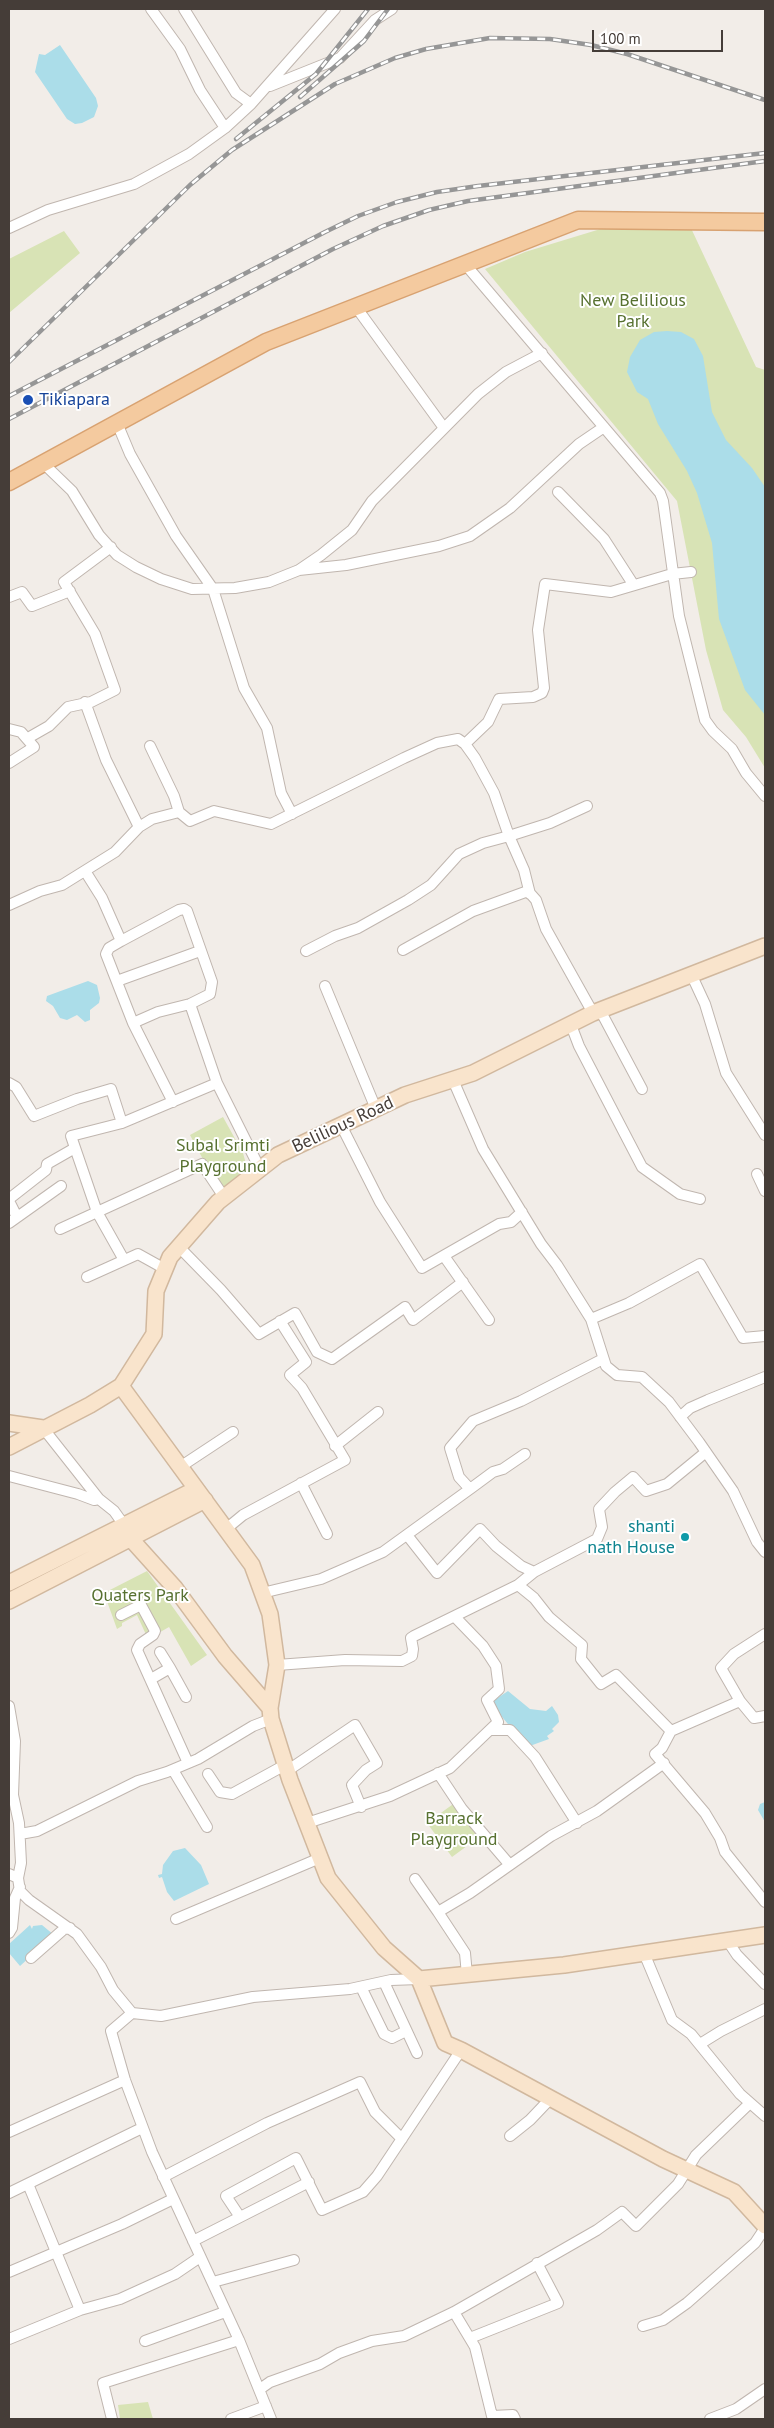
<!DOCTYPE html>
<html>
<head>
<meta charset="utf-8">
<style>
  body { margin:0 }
  #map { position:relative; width:774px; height:2428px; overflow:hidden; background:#f2ede8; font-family:"PT Sans",sans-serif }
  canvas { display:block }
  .frame { position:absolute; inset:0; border:10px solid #453d38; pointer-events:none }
  .scale { position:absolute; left:592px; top:30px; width:131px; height:22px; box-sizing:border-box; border:2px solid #453d38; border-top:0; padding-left:6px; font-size:15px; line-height:18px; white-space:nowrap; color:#453d38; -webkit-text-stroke:4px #fff; paint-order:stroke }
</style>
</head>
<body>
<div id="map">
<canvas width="774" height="2428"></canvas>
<div class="frame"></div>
<div class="scale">100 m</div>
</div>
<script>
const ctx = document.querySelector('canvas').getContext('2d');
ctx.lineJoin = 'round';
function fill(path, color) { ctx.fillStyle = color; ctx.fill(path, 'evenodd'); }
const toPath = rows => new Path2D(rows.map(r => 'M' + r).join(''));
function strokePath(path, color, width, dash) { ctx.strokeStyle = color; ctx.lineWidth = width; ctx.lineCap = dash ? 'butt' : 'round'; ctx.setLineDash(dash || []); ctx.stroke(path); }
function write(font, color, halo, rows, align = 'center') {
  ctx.font = font + ' "PT Sans",sans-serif'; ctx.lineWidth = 4; ctx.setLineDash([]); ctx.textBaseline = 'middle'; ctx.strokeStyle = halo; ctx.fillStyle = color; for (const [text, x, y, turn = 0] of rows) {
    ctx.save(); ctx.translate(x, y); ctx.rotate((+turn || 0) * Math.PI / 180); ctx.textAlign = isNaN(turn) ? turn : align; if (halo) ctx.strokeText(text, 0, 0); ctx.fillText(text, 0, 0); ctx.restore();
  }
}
fill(toPath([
  [630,220,690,226,756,367,765,370,765,768,746,737,723,710,706,650,677,501,485,269,525,252],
  [64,231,80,253,9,313,9,259],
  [223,1117,243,1153,249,1175,221,1193,190,1135],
  [147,1571,207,1655,191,1666,169,1627,148,1639,137,1615,122,1623,122,1626,117,1629,104,1593],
  [456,1802,482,1835,452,1857,427,1823],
  [148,2402,153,2419,120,2419,118,2405]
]), '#d8e3b5');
fill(toPath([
  [60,45,96,98,98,106,94,117,82,123,75,124,67,119,35,72,39,54,45,55],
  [667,331,681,332,694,339,703,356,712,412,726,440,752,468,765,487,765,715,745,690,719,619,712,543,697,493,687,471,658,424,648,399,637,392,627,372,630,357,640,340,654,332],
  [88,981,97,985,100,998,99,1003,90,1010,90,1020,85,1022,77,1015,67,1020,60,1018,53,1006,46,1001,47,996],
  [508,1691,530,1709,546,1711,552,1706,558,1715,559,1722,552,1729,554,1731,547,1736,549,1739,527,1747,493,1706,493,1701],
  [765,1802,765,1822,758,1810,760,1804],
  [185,1848,201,1865,209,1884,174,1901,167,1892,162,1877,159,1878,158,1875,162,1874,163,1865,173,1851],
  [30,1925,32,1929,33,1926,42,1925,54,1935,20,1966,9,1953,9,1944]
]), '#abdde9');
const street = toPath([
  [151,9,180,49,200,90,225,128],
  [184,9,236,93,251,104],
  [270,86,340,58,375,20,392,9],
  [9,228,48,210,134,184,189,154,225,128,251,104,335,9],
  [465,264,660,493,663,501,679,616,705,720,713,731,732,749,746,773,765,796],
  [356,307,444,428],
  [542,353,506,372,478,394,372,501,352,530,321,555,299,570,346,565,439,546,470,536,510,508,579,444,604,427],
  [117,423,130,454,176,536,213,589,244,688,267,728,281,793,292,814],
  [43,463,72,491,99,535,117,555,136,567,161,579,192,589,235,588,269,582,299,570],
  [558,492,604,539,633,584],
  [9,597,22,592,32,606,70,591],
  [85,702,106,760,139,827],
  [9,729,21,732,34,747,9,763],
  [28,738,49,726,68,707,91,702,115,690,95,634,64,582,111,547],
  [465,744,488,722,499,699,533,697,542,693,544,688,538,630,545,584,611,592,672,574,691,572],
  [150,746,174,796,179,812],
  [85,871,102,898,121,941,179,910,184,909,187,911,212,982,210,994,190,1004,158,1012,133,1023,173,1102],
  [9,905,40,891,62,885,115,852,139,827,152,819,179,812,190,821,214,811,271,824,404,758,437,743,458,739,465,744,475,758,494,793,509,836,550,823,587,806],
  [121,941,109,948,106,954,133,1023],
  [403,950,473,911,528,891,536,900,546,929,593,1013],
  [306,951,335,936,358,928,408,900,431,885,459,854,483,843,509,836,524,870,530,894],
  [692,976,705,1004,726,1073,765,1135],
  [117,981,200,951],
  [325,986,376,1109],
  [190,1004,217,1083],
  [600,1010,642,1089],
  [571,1025,579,1046,642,1167,680,1194,700,1199],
  [453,1080,483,1149,541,1244,557,1265,591,1319,606,1366,617,1375,642,1377,669,1402,699,1442,733,1491,757,1542,765,1552],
  [9,1083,16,1087,34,1116,77,1099,111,1089,122,1123,217,1083,260,1169],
  [122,1123,71,1136,97,1212,124,1260],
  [341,1125,380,1202,422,1268,499,1224,511,1222,522,1212],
  [757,1174,765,1191],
  [9,1199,46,1170,47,1164,75,1148],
  [9,1201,17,1217],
  [9,1223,61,1186],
  [60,1229,202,1164,224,1197],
  [179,1247,221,1290,259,1334,295,1313,317,1352,332,1359,405,1307,413,1320,463,1282],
  [444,1256,489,1320],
  [87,1277,138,1254,165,1269],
  [591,1319,629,1303,700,1264,743,1338,765,1336],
  [680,1417,690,1408,708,1400,765,1377],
  [43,1428,99,1499,114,1511,124,1525],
  [335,1446,378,1412],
  [180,1467,233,1432],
  [9,1476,78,1494,94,1500,99,1499],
  [301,1483,327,1534],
  [470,1489,493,1472,503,1469,525,1454],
  [226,1529,243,1515,345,1460,302,1388,290,1375,306,1362,280,1321],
  [407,1535,437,1573,480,1529,496,1546,521,1566,534,1572,518,1585,534,1598,549,1617,582,1645,581,1659,601,1684,616,1675,671,1731,662,1748,655,1754,705,1813,720,1838,725,1852,765,1902],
  [534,1572,597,1539,602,1527,599,1509,615,1492,633,1477,646,1491,667,1484,706,1452],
  [262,1593,321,1579,383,1552,470,1489,459,1477,450,1448,473,1421,521,1401,603,1359],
  [121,1615,141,1605,155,1631,153,1635,140,1644,137,1650,188,1763],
  [765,1634,734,1654,721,1668,740,1701,754,1718,765,1716],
  [277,1665,345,1660,402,1661,412,1656,413,1649,411,1638,414,1636,518,1585],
  [170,1668,186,1697],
  [151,1679,170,1668,160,1652],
  [9,1706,15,1741,13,1795,19,1823,21,1863,18,1878,20,1891,29,1900,77,1934,101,1967,113,1990,132,2013,161,2016,253,1997,350,1989,391,1980,419,1979],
  [492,1730,510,1730,535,1757,577,1823],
  [671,1731,740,1701],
  [173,1770,207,1827],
  [287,1771,355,1725,377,1763,366,1770,352,1785,361,1807],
  [438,1773,462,1809,509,1864],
  [208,1774,220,1792,232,1794,285,1765],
  [307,1823,390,1796,450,1768,498,1722,487,1700,499,1689,496,1666,483,1646,455,1617],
  [20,1834,37,1831,138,1781,167,1772,198,1759,253,1726,271,1719],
  [9,1874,18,1878],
  [415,1879,438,1912],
  [176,1919,320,1858],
  [9,1933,12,1928,15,1898,20,1887],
  [727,1940,737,1955,765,1984],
  [644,1953,672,2020,691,2034,740,2094,765,2116],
  [31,1958,64,1929,70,1928],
  [467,1975,465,1953,438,1912,470,1893,551,1836,597,1811,664,1763],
  [384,1982,417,2053],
  [361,1987,384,2034,392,2038,406,2031],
  [132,2013,111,2031,125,2080,152,2152,239,2340,271,2419],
  [700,2044,721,2031,765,2009],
  [9,2132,125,2080],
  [510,2136,530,2120,550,2099],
  [163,2177,267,2123,360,2082,375,2112,402,2139],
  [28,2184,80,2310],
  [9,2193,142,2128],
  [240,2217,226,2196,296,2158,322,2210,363,2192,377,2176,461,2050],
  [193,2241,309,2182],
  [9,2272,122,2224,173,2199],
  [213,2282,294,2260],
  [454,2312,475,2347,492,2416,513,2415,515,2419],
  [643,2326,663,2320,687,2303,755,2243,765,2228],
  [470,2338,558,2303,537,2263],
  [9,2339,80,2310,120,2299,175,2274,200,2257],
  [145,2341,225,2312],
  [260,2389,270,2382,320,2364,339,2353,372,2341,404,2336,454,2312,597,2230,622,2212,636,2226,678,2184,696,2155,749,2104],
  [112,2419,103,2383,239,2340],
  [231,2419,266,2406],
  [710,2419,736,2409,765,2389]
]);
const secondary = toPath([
  [121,1386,252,1565,270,1614,277,1665,270,1708,271,1719,290,1780,328,1878,384,1948,419,1979,445,2043,461,2050,663,2159,734,2192,765,2226],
  [9,1423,43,1428],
  [9,1447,90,1405,121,1386,154,1334,156,1291,170,1257,218,1202,278,1155,405,1095,473,1073,593,1013,765,946],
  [130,1538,175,1588,225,1656,270,1708],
  [9,1583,196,1489],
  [9,1601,205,1500],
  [419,1979,564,1965,765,1935]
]);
const primary = toPath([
  [9,482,266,342,578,220,765,222]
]);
strokePath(street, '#c0b6af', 12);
strokePath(secondary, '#d1b89e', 18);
strokePath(primary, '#d8a271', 19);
strokePath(street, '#fff', 10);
strokePath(secondary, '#f9e4cc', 15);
strokePath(primary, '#f4ca9f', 16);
const rail = toPath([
  [300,97,364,41,388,9],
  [236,139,316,74,368,9],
  [9,362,190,185,232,150,335,84,395,58,426,49,490,38,550,39,591,45,627,54,765,100],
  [9,396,325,232,358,216,397,202,437,192,478,186,765,153],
  [9,419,333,249,383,226,429,210,468,201,765,161]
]);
strokePath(rail, '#969696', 4.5);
strokePath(rail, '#fff', 2.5, [8]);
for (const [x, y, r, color] of [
  [28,400,6,"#1a4fb4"],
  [685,1537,5,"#0f9aa8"]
]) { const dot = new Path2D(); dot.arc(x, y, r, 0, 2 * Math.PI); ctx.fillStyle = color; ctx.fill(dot); strokePath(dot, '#fff', 2); }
write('18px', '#577130', '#fff', [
  ["New Belilious",633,301],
  ["Park",633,322],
  ["Subal Srimti",223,1146],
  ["Playground",223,1167],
  ["Quaters Park",140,1596],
  ["Barrack",454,1819],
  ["Playground",454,1840]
]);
write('18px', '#164399', '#fff', [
  ["Tikiapara",39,400]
], 'left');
write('18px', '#453d38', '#fff', [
  ["Belilious Road",343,1125,-25]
]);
write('18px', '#0d838f', '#fff', [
  ["shanti",675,1527],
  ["nath House",675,1548]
], 'right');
</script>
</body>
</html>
